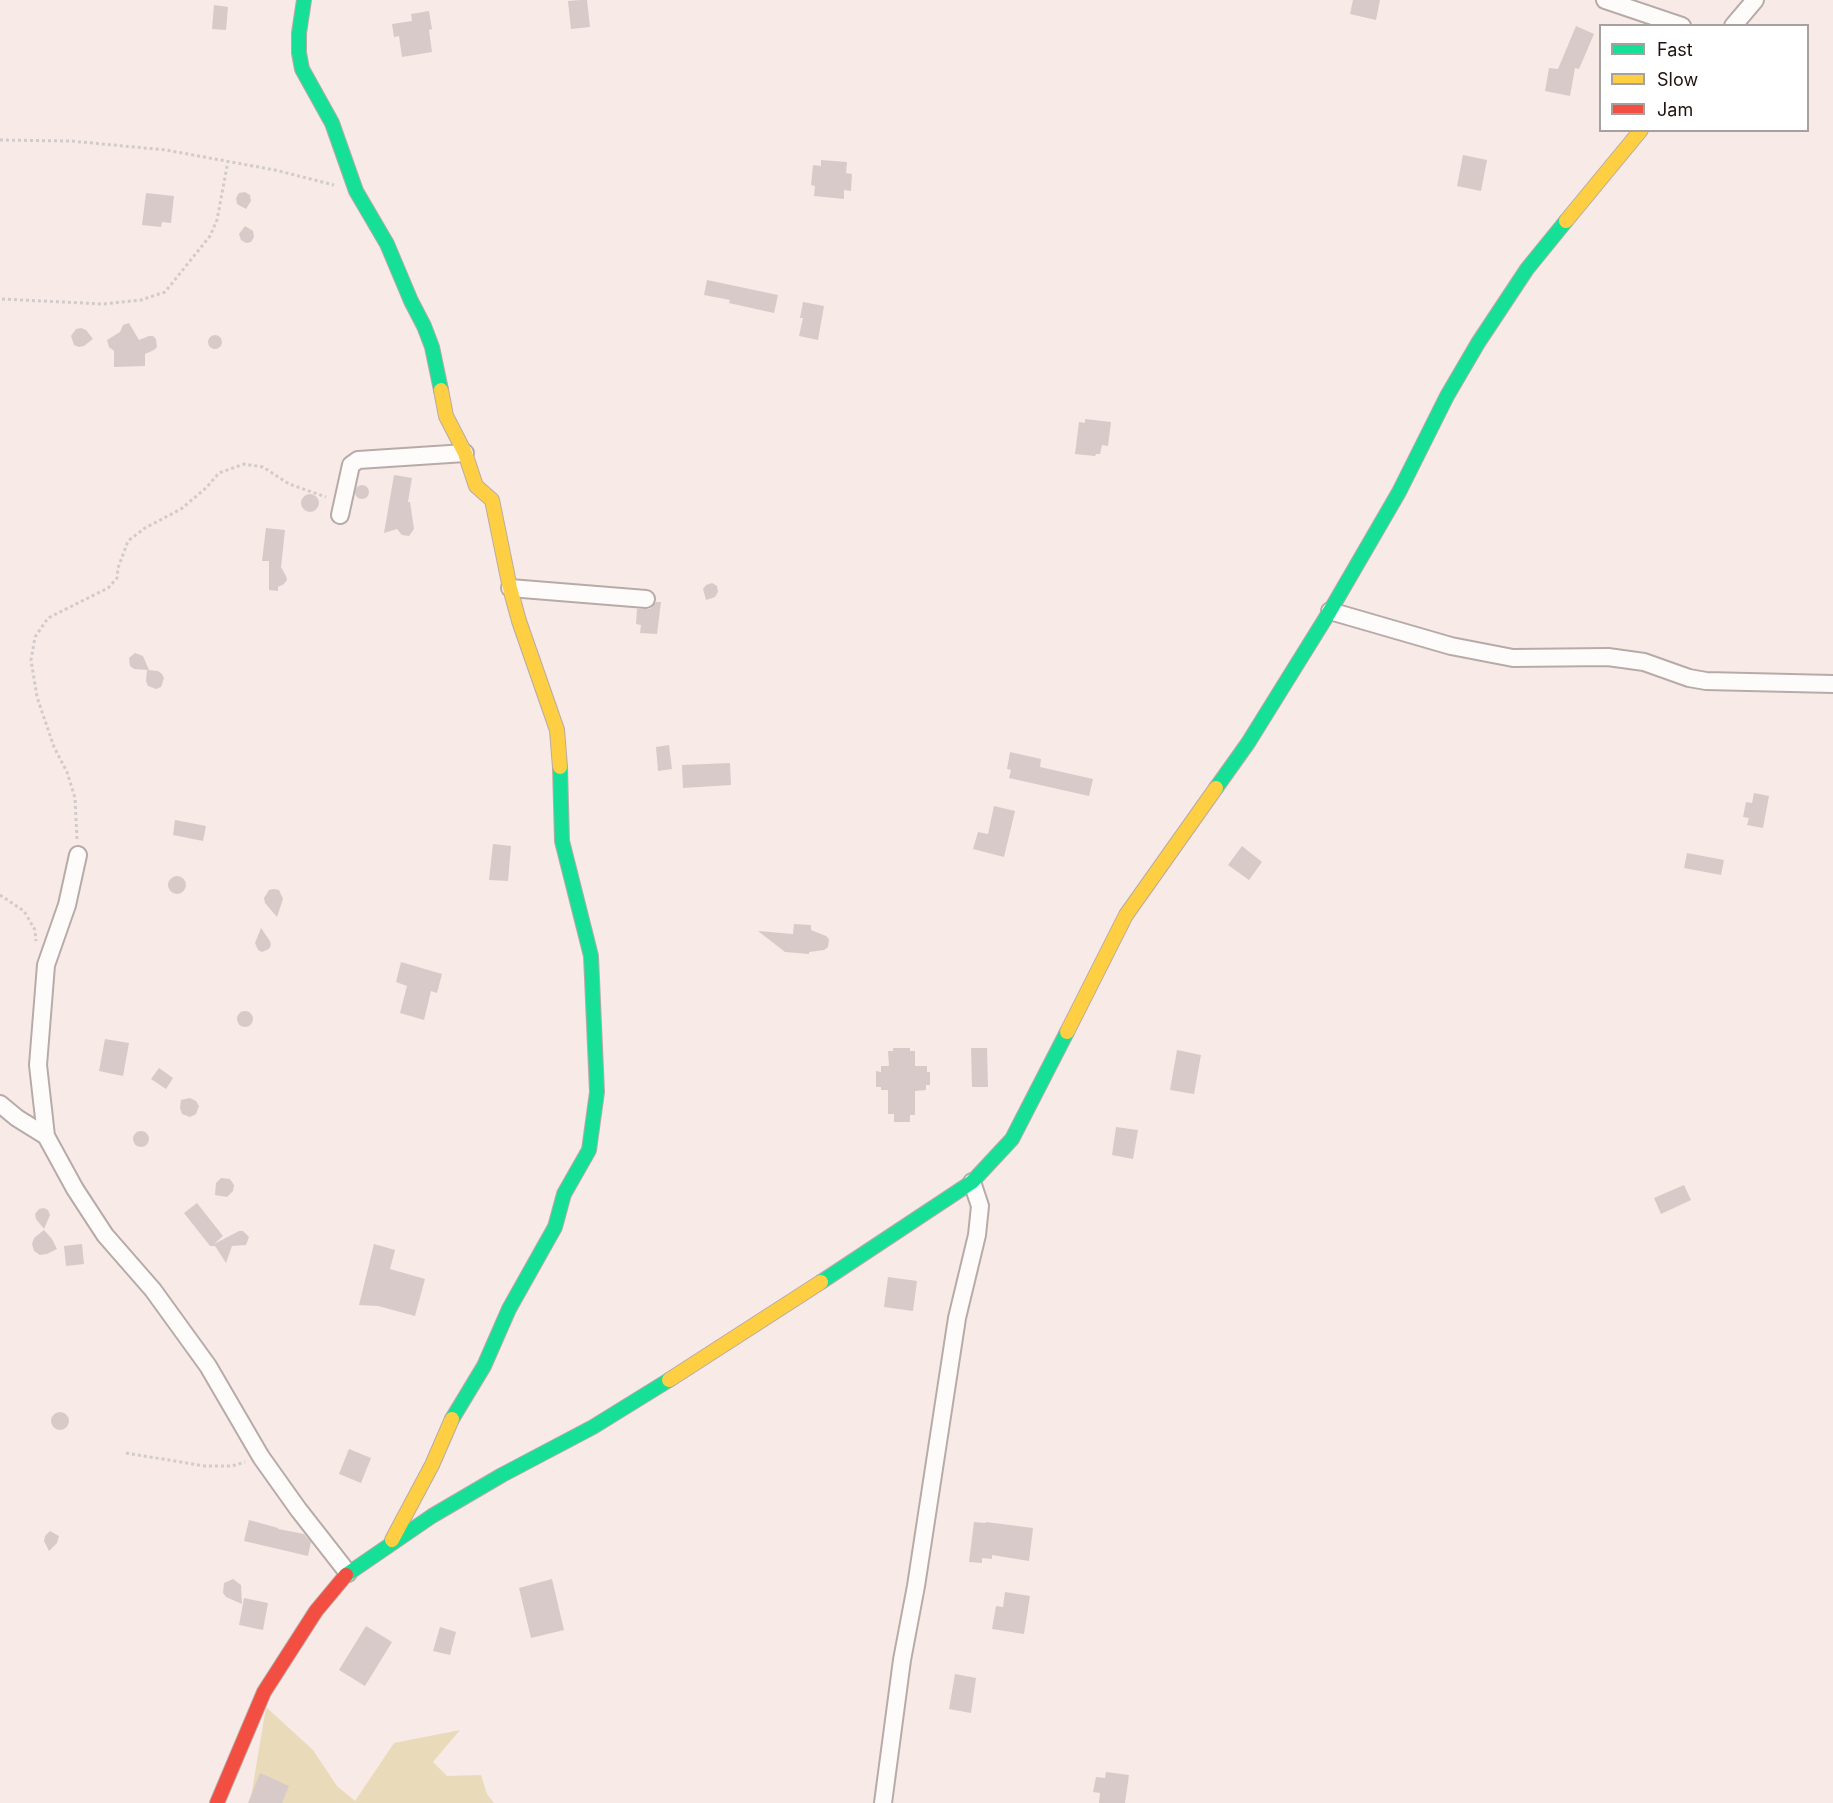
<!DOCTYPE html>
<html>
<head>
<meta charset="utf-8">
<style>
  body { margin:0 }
  #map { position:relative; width:1833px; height:1803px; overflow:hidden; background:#f8eae6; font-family:Inter,sans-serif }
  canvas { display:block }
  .legend { position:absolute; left:1599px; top:24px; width:210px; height:108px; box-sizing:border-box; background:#fff; border:2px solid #a6a19f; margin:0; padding:8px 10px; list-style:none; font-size:18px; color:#20130e }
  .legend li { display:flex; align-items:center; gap:12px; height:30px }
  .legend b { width:30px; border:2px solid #a6a19f }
</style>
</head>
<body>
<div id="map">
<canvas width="1833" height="1803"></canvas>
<ul class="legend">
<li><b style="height:8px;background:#16e098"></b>Fast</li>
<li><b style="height:8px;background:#ffcf43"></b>Slow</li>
<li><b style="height:8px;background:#f24e42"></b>Jam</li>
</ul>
</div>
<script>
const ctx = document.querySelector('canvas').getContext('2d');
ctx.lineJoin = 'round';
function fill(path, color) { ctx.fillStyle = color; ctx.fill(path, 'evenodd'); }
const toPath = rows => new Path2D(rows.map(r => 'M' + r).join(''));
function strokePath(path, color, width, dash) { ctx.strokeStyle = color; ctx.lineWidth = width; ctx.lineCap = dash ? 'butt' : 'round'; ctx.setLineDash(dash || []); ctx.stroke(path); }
fill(toPath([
  [266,1707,313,1750,337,1786,355,1801,394,1743,460,1730,433,1762,447,1776,481,1775,487,1794,494,1803,250,1803]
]), '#e9dbb9');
fill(toPath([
  [580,0,587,0,590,27,571,29,568,1],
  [1353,0,1380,0,1376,20,1350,14],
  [214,5,228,7,226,30,212,29],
  [429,11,432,29,429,30,432,52,402,57,399,36,394,37,392,24,412,21,411,14],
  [1576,26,1594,34,1579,69,1575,68,1570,96,1545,91,1549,68,1558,69],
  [1463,155,1487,160,1481,191,1457,186],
  [821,160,847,162,846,173,852,174,851,191,844,190,844,199,814,196,815,186,811,185,813,165,821,166],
  [245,192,250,195,251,201,246,209,237,204,236,198,239,193],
  [146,193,174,196,171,223,162,222,161,227,142,225],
  [245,226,253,231,254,237,251,242,246,243,241,240,239,234],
  [707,280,778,295,774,313,729,303,730,300,704,295],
  [803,302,824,306,818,340,799,336,803,318,800,318],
  [129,323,139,340,149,336,153,336,156,339,157,347,154,350,145,354,145,366,114,367,114,351,109,347,107,340,120,332,123,325],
  [81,328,86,330,93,339,84,346,79,347,74,345,71,336,76,329],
  '208 342a7 7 0 1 1 14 0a7 7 0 1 1-14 0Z',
  [1085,419,1111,422,1108,446,1102,445,1100,454,1096,454,1095,456,1075,454,1079,422,1085,423],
  [394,475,412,478,408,502,410,502,414,529,409,536,402,535,397,529,384,533],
  '355 492a7 7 0 1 1 14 0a7 7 0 1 1-14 0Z',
  '301 503a9 9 0 1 1 18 0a9 9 0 1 1-18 0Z',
  [266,528,285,530,281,567,286,576,287,580,284,584,278,587,278,591,269,590,269,561,262,561],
  [712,583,717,586,718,592,715,597,706,600,703,589,706,585],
  [656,602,661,602,657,634,640,633,641,625,636,624,637,609,650,609],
  [135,653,143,656,149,670,134,669,130,666,129,658],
  [147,670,158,671,162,674,164,678,161,687,156,689,148,686,146,681],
  [669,745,672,769,658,771,656,747],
  [1010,752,1041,759,1040,767,1093,779,1089,796,1009,778,1011,770,1007,769],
  [730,763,731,785,683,788,682,765],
  [1754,793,1769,796,1763,828,1747,825,1749,818,1743,817,1746,802,1752,803],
  [994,806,1015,811,1004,857,973,849,978,832,988,834],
  [175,820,206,826,203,841,173,835],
  [493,844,511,846,508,881,489,880],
  [1242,846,1262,862,1249,880,1228,865],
  [1687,853,1724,860,1721,875,1684,868],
  '168 885a9 9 0 1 1 18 0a9 9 0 1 1-18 0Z',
  [274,889,279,890,283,899,277,917,265,903,264,898,269,890],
  [794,924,811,925,811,930,826,936,829,939,828,947,824,950,809,952,809,954,785,952,758,931,793,934],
  [261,928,270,941,271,945,269,949,262,952,258,950,255,943],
  [401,962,442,974,437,993,431,991,424,1020,400,1013,407,986,396,982],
  '237 1019a8 8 0 1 1 16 0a8 8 0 1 1-16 0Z',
  [105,1039,129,1043,123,1076,99,1071],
  [893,1048,910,1048,910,1051,915,1051,915,1066,927,1066,927,1072,930,1072,930,1085,926,1085,926,1090,915,1091,915,1115,910,1115,910,1122,894,1122,894,1114,888,1114,888,1090,881,1090,881,1087,876,1087,876,1071,881,1072,881,1066,889,1066,888,1051,893,1051],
  [971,1048,987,1048,988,1087,972,1087],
  [1177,1050,1201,1055,1194,1094,1170,1090],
  [159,1068,173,1078,166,1089,151,1079],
  [190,1098,196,1101,199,1106,196,1114,190,1117,182,1114,180,1108,181,1100],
  [1116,1127,1138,1130,1133,1159,1112,1155],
  '133 1139a8 8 0 1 1 16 0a8 8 0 1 1-16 0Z',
  [221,1178,230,1179,234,1185,233,1191,227,1197,215,1195,216,1183],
  [1684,1185,1691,1200,1661,1214,1654,1198],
  [197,1203,223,1236,214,1244,239,1231,243,1231,249,1237,246,1245,232,1246,226,1263,215,1246,210,1246,184,1213],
  [44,1208,48,1210,50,1215,44,1229,36,1219,35,1214,39,1209],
  [44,1230,52,1239,57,1249,47,1254,40,1255,34,1251,32,1244,34,1238],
  [82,1244,84,1264,66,1266,64,1246],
  [374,1244,395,1250,390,1269,425,1279,415,1316,378,1306,359,1305],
  [888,1277,917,1281,913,1311,884,1307],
  '51 1421a9 9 0 1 1 18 0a9 9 0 1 1-18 0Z',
  [349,1449,371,1458,361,1483,339,1474],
  [249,1520,278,1528,278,1529,304,1534,311,1542,308,1556,244,1541],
  [974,1522,986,1523,986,1522,1033,1528,1029,1561,992,1555,992,1559,982,1558,982,1563,969,1562],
  [50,1531,59,1536,57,1543,49,1551,44,1541,45,1536],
  [233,1579,241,1585,242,1604,226,1597,223,1593,224,1583],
  [552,1579,564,1630,531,1638,519,1588],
  [1005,1592,1030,1596,1024,1634,992,1629,996,1606,1003,1607],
  [244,1598,268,1603,263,1630,239,1625],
  [366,1626,392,1642,365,1686,339,1670],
  [440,1627,456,1632,450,1655,433,1651],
  [955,1674,976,1678,971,1713,949,1709],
  [1106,1772,1129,1775,1125,1803,1099,1803,1100,1793,1093,1792,1096,1777,1105,1778],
  [260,1773,289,1786,282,1803,248,1803]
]), '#d8cac9');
const street = toPath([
  [1605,0,1682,26],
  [1733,26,1755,0],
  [340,515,351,465,358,460,465,453],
  [510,588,646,599],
  [1330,611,1451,646,1513,658,1608,657,1644,662,1689,678,1706,681,1833,684],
  [78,855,67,905,46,965,38,1065,46,1136,75,1189,105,1235,153,1290,208,1366,261,1457,298,1509,348,1573],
  [0,1104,17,1118,46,1136],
  [883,1803,902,1660,916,1586,957,1318,977,1235,980,1206,972,1182]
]);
const fast = toPath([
  [304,0,299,33,299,53,302,69,332,123,356,191,387,244,411,301,424,326,432,347,441,390],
  [1216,788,1248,743,1330,611,1399,492,1447,396,1478,343,1527,269,1566,221],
  [821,1282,972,1182,1012,1139,1067,1032],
  [452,1419,484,1366,509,1309,555,1227,564,1194,589,1150,597,1092,591,956,562,841,560,767],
  [346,1575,432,1516,502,1475,593,1427,669,1380]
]);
const slow = toPath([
  [1566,221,1641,130],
  [441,390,446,416,465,453,476,486,492,500,510,588,519,621,557,730,560,767],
  [1067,1032,1126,915,1216,788],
  [669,1380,821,1282],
  [392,1540,432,1465,452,1419]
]);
const jam = toPath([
  [217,1803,264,1692,316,1611,346,1575]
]);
strokePath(street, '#b8aba7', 20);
strokePath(fast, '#b8aba7', 16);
strokePath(slow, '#b8aba7', 16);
strokePath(jam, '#b8aba7', 16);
strokePath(toPath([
  [0,140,71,141,166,150,275,170,334,185],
  [2,299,103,304,141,300,165,292,210,236,217,220,228,161],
  [77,839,75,798,67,772,54,747,37,697,31,660,35,637,48,618,108,588,117,578,118,568,128,541,145,528,181,509,206,488,219,473,244,464,263,467,289,484,326,497],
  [0,895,24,911,35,930,36,941],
  [126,1453,205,1466,232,1466,245,1462]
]), '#d1cccb', 3, [3, 3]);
strokePath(street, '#fefcfb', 16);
strokePath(fast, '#16e098', 14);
strokePath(slow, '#ffcf43', 14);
strokePath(jam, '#f24e42', 14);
</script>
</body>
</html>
